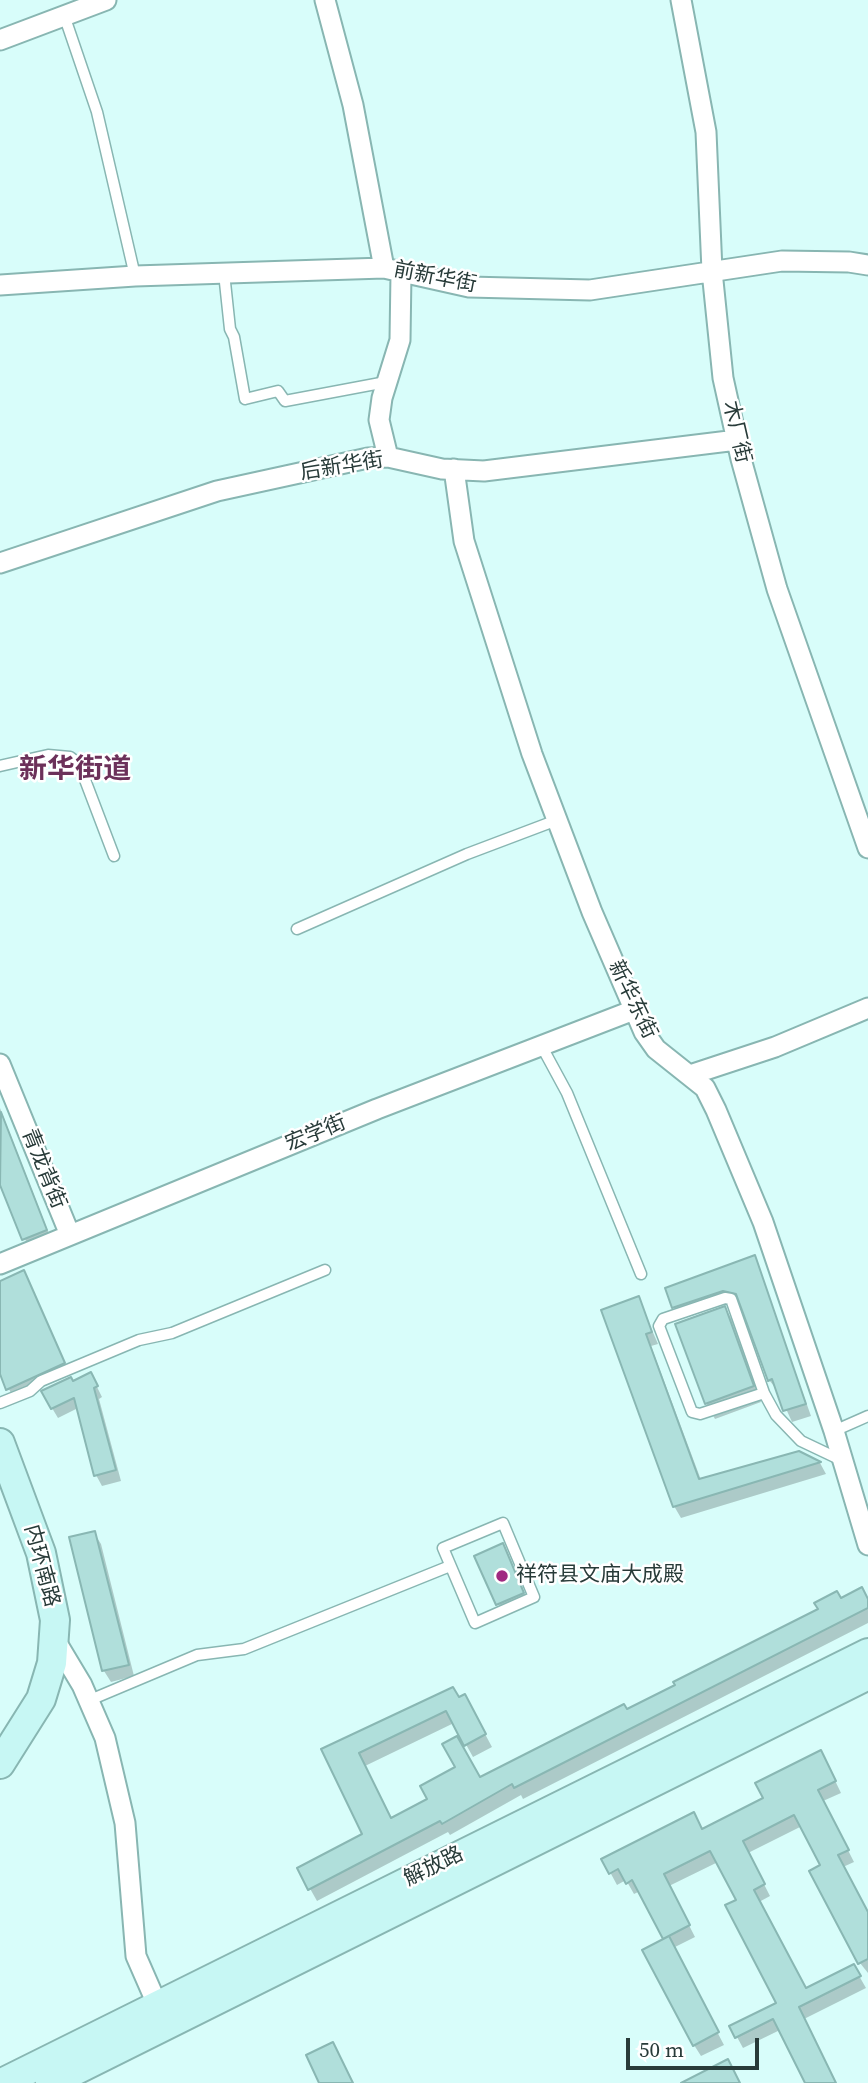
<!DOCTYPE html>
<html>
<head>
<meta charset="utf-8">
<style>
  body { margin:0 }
  #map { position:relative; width:868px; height:2083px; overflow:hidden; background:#d8fdfa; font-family:"Source Serif 4",serif }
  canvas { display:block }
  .scale { position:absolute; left:626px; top:2038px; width:133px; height:32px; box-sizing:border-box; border:4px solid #283b39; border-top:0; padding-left:9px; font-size:21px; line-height:24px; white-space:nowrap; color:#283b39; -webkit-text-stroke:5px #fff; paint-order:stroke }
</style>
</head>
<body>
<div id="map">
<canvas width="868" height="2083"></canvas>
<div class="scale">50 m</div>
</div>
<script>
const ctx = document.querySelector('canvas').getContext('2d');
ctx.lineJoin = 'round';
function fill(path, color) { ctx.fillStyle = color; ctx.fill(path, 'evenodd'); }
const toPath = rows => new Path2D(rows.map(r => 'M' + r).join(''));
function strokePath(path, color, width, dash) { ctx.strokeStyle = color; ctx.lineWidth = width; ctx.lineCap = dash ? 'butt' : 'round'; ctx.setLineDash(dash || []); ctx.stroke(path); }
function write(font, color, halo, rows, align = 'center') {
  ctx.font = font + ' "Source Serif 4","Noto Sans SC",serif'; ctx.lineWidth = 5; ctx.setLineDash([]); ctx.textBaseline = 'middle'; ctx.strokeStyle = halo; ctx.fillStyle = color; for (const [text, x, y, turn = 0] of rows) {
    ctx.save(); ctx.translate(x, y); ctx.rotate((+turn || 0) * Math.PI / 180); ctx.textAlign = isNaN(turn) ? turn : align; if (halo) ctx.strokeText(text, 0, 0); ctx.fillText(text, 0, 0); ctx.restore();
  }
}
fill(toPath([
  [0,1108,53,1244,31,1253,0,1180],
  [754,1257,811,1416,792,1422,778,1391,769,1380,741,1304,730,1302,681,1319,674,1307],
  [0,1283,30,1284,70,1375,14,1400,0,1369],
  [638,1298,658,1344,651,1346,701,1480,799,1453,820,1463,826,1474,681,1518,674,1506],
  [725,1308,734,1323,761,1402,715,1419,706,1403],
  [72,1383,96,1385,102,1397,99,1399,121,1481,102,1486,96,1475,78,1408,58,1418,52,1408],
  [94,1533,101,1544,134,1676,111,1682,104,1671,71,1538],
  [503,1545,529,1605,505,1616,476,1557],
  [840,1600,868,1601,868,1623,523,1799,521,1795,450,1835,448,1832,317,1901,299,1869,364,1834,324,1750,458,1699,471,1708,492,1747,473,1757,454,1723,365,1766,391,1820,626,1712],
  [827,1764,841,1793,823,1801,854,1862,843,1867,868,1914,868,1973,860,1963,823,1866,802,1826,748,1853,770,1896,759,1902,805,1990,854,1967,866,1988,804,2019,835,2083,807,2083,780,2030,743,2048,737,2037,779,2003,738,1900,718,1862,669,1886,695,1937,673,1948,724,2045,701,2056,694,2045,666,1940,640,1891,634,1894,626,1880,617,1885,603,1859,702,1830]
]), '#0003');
const building = toPath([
  [1,1112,47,1230,22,1240,0,1185,1,1112],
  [755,1255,806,1404,783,1411,772,1379,768,1381,736,1294,723,1291,672,1308,665,1288,755,1255],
  [24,1270,65,1363,6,1390,0,1374,0,1281,24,1270],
  [639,1296,652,1332,646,1334,699,1479,799,1451,821,1462,673,1507,601,1310,639,1296],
  [725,1306,754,1386,705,1404,675,1324,725,1306],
  [91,1372,98,1386,94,1388,116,1470,94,1476,74,1398,51,1409,41,1391,71,1377,73,1381,91,1372],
  [95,1531,129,1665,102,1671,69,1537,95,1531],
  [503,1543,524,1593,496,1605,474,1556,503,1543],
  [862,1587,868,1599,868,1608,514,1788,512,1784,442,1824,440,1821,308,1890,297,1868,362,1834,321,1749,453,1687,459,1697,465,1694,486,1734,464,1746,446,1711,359,1753,391,1818,427,1799,420,1786,455,1767,442,1744,457,1736,480,1777,624,1704,627,1709,675,1685,673,1682,818,1609,814,1603,837,1591,841,1598,862,1587],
  [821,1750,836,1781,818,1790,849,1850,838,1855,868,1912,868,1959,858,1964,809,1871,820,1865,794,1815,743,1841,765,1884,754,1890,806,1988,854,1964,861,1976,799,2007,836,2083,805,2083,773,2019,735,2038,729,2026,776,2003,725,1905,736,1900,710,1851,664,1874,690,1925,663,1939,632,1880,626,1884,618,1869,609,1874,601,1859,694,1812,702,1829,763,1798,755,1783,821,1750],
  [669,1936,719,2032,693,2046,642,1950,669,1936],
  [333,2042,353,2083,319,2083,306,2055,333,2042],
  [728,2059,740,2083,681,2083,728,2059]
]);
fill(building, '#b0dfdb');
strokePath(building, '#89b7b3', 2);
const lane = toPath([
  [64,15,97,112,135,276],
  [224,273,230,329,234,337,245,399,278,391,285,401,386,382],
  [0,766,48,755,70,757,79,764,114,856],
  [297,929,467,854,557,820],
  [541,1045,567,1093,641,1274],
  [725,1298,731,1299,764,1393,700,1414,692,1412,659,1326,663,1319,725,1298],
  [764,1393,776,1415,801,1441,841,1460],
  [0,1403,30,1391,41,1381,139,1340,172,1333,325,1270],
  [834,1431,868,1416],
  [503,1523,534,1597,475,1623,443,1548,503,1523],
  [90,1700,197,1655,244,1649,450,1566]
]);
const street = toPath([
  [325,0,353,105,384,268],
  [681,0,706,132,712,271,723,378,741,459,777,589,868,848],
  [0,40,106,0],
  [0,285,135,276,384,268,469,287,590,290,782,261,849,262,868,265],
  [388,457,379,420,382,398,400,340,401,273],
  [454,469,464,541,532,754,592,912,644,1032,656,1049,705,1088,716,1110,763,1222,834,1431,868,1545],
  [0,563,217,491,368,458,388,457,442,469,484,471,737,440],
  [0,1064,70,1235],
  [690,1075,775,1047,868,1008],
  [0,1264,377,1109,634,1010],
  [55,1640,82,1685,105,1738,125,1823,136,1956,157,2004]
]);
const secondary = toPath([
  [0,1443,41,1553,55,1620,52,1663,41,1699,0,1764],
  [2,2083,868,1653],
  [50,2083,868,1675]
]);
strokePath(lane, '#88b6b2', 13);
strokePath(street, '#88b6b2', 23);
strokePath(secondary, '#88b6b2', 32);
strokePath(lane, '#fff', 10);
strokePath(street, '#fff', 19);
strokePath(secondary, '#c7f7f4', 28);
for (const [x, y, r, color] of [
  [502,1576,7,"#a02981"]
]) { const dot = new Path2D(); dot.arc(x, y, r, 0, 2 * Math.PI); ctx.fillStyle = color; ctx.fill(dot); strokePath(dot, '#fff', 2.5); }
write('21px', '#283b39', '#fff', [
  ["前新华街",435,278,11],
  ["木厂街",736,432,77],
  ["后新华街",342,467,-9],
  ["新华东街",632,1000,64],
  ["宏学街",316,1134,-22],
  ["青龙背街",43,1169,68],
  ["内环南路",41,1566,75],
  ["解放路",434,1867,-26]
]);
write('21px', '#283b39', '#fff', [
  ["祥符县文庙大成殿",516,1576]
], 'left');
write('bold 28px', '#6c315a', '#fff', [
  ["新华街道",75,771]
]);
</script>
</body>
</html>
